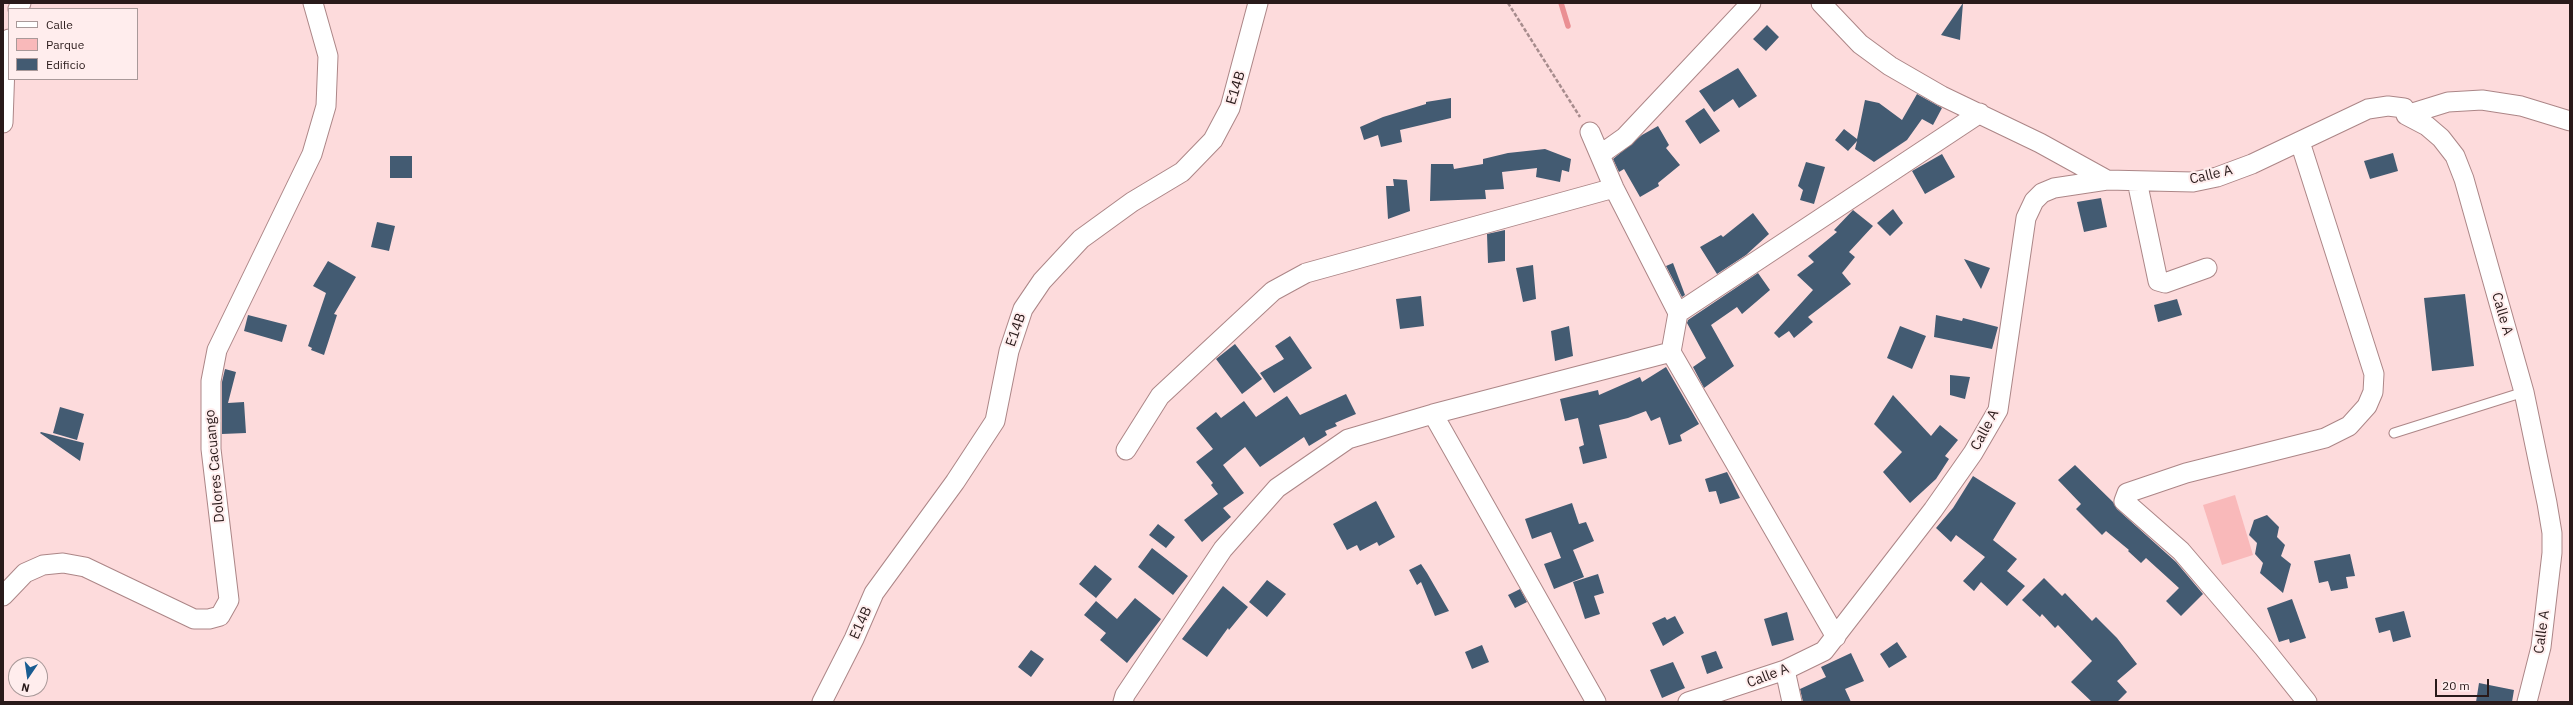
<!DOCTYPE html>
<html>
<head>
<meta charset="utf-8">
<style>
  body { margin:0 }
  #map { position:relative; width:2573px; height:705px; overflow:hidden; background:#fddbdc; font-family:"IBM Plex Sans",sans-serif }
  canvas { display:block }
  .frame { position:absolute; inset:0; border:4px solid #291a1a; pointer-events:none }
  .legend { position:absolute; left:8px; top:8px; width:130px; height:72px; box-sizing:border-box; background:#ffeded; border:1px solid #a99999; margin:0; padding:5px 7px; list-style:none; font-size:12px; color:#291a1a }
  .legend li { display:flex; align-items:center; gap:8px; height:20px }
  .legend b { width:20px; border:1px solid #a99999 }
  .north { position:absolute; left:8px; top:657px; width:40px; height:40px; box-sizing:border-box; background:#ffeded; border:1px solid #a99999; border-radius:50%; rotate:193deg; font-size:11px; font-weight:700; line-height:16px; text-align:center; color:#291a1a }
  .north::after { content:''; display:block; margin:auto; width:14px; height:18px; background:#195c91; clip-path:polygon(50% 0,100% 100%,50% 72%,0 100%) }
  .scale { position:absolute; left:2435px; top:679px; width:54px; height:18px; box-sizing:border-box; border:2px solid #291a1a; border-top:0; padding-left:5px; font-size:12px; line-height:14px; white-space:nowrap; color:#291a1a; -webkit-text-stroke:3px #ffeded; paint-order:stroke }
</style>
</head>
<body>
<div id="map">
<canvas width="2573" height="705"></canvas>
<div class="frame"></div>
<ul class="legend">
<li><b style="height:5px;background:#fff"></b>Calle</li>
<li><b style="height:11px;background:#f9b9ba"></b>Parque</li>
<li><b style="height:11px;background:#435b72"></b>Edificio</li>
</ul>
<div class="north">N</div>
<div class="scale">20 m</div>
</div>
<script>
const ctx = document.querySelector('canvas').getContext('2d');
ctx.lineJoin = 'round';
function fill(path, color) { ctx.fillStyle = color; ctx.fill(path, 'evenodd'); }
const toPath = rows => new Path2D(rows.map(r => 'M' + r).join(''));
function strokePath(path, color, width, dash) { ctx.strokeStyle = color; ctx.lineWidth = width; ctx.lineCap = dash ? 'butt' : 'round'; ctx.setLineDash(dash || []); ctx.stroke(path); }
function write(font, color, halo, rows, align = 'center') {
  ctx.font = font + ' "IBM Plex Sans",sans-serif'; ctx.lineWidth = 4; ctx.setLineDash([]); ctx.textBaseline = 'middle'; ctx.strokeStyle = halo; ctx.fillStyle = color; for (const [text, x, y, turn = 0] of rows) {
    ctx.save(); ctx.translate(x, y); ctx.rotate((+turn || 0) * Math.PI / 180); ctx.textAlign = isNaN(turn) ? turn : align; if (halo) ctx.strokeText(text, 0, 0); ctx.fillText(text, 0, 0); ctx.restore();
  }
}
fill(toPath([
  [2235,495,2253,555,2222,565,2203,505]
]), '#f9b9ba');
strokePath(toPath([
  [1561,3,1568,26]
]), '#ea8f93', 5.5);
fill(toPath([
  [1963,3,1960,40,1941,35],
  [1767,25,1779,37,1766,51,1753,39],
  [1738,68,1757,96,1739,108,1733,99,1714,112,1699,91],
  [1917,94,1942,108,1933,125,1922,119,1907,140,1874,162,1855,149,1857,141,1848,151,1835,140,1844,129,1857,139,1865,100,1879,103,1902,120],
  [1451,98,1451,118,1400,130,1402,142,1381,147,1378,135,1364,140,1360,127,1383,117,1426,104,1426,102],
  [1704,108,1720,131,1700,144,1685,121],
  [1658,126,1669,145,1666,148,1680,165,1658,183,1659,186,1640,197,1624,169,1619,172,1613,159,1642,135],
  [1545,149,1571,159,1569,172,1562,170,1560,182,1536,177,1537,168,1502,172,1504,189,1485,190,1486,199,1430,201,1431,164,1453,164,1454,169,1483,164,1483,159,1508,153],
  [2393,153,2398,171,2370,179,2364,161],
  [1942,154,1955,177,1925,194,1912,171],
  [390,156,412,156,412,178,390,178],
  [1806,162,1825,167,1814,204,1800,200,1803,190,1798,186],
  [1393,179,1407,180,1410,211,1388,219,1386,186,1394,186],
  [2101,198,2107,227,2084,232,2077,202],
  [1893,209,1903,223,1890,236,1877,223],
  [1853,210,1873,226,1849,252,1855,257,1842,273,1851,284,1808,317,1813,322,1794,338,1789,331,1779,338,1774,333,1813,290,1797,275,1814,262,1808,256,1837,232,1834,230],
  [1753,213,1769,234,1746,255,1717,274,1700,247,1721,235,1723,237],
  [377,222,395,226,389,251,371,247],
  [1505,230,1505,261,1488,263,1487,234],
  [1964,259,1990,268,1981,289],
  [328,261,356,277,334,314,337,315,324,355,311,350,312,348,308,346,326,293,313,286],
  [1673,263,1685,295,1682,297,1666,266],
  [1533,265,1536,299,1523,302,1516,268],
  [1758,273,1770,290,1742,314,1737,307,1711,325,1734,366,1704,388,1693,367,1706,358,1687,323,1688,320],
  [2465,294,2474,366,2432,371,2424,298],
  [1421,296,1424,326,1400,329,1396,299],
  [2177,299,2182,315,2158,322,2154,305],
  [248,315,287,325,282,342,244,331],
  [1936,315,1962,321,1963,318,1998,327,1992,349,1934,337],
  [1569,326,1573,356,1555,361,1551,331],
  [1900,326,1926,336,1912,369,1887,358],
  [1290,336,1312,368,1274,393,1260,373,1284,359,1275,346],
  [1235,344,1262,379,1242,394,1216,359],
  [1666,367,1699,424,1680,435,1682,441,1669,445,1660,417,1651,421,1646,411,1628,418,1599,425,1607,458,1583,464,1579,447,1584,445,1578,418,1565,421,1560,399,1598,390,1599,395,1640,377,1642,382],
  [225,369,236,372,228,403,244,402,246,433,222,434,222,382],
  [1950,375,1970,377,1965,399,1950,395],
  [1346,394,1356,414,1335,423,1337,426,1325,431,1327,435,1309,446,1304,437,1260,467,1245,447,1223,465,1244,493,1223,508,1231,517,1202,542,1184,520,1218,494,1211,485,1213,483,1196,462,1213,449,1196,428,1216,412,1221,418,1244,401,1256,417,1287,396,1300,415],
  [1893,395,1931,436,1940,425,1958,440,1945,456,1949,459,1936,479,1910,503,1883,472,1902,452,1874,424],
  [60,407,84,414,77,440,53,433],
  [41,432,84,443,80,461,40,433],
  [2075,465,2113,502,2117,509,2176,562,2203,594,2181,616,2166,601,2179,588,2146,558,2141,563,2128,551,2129,550,2106,531,2102,535,2076,509,2081,504,2058,480],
  [1727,472,1740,498,1720,504,1716,491,1709,492,1705,479],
  [1973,476,2016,503,1993,540,2017,559,2007,571,2025,586,2007,606,1981,582,1974,591,1963,581,1985,557,1956,535,1951,542,1936,528,1953,508],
  [1376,501,1395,537,1379,546,1377,542,1360,551,1357,545,1347,550,1333,524],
  [1572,503,1579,524,1586,522,1594,541,1573,550,1584,577,1554,589,1544,564,1561,558,1551,532,1532,539,1525,519],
  [2267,515,2279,527,2277,537,2285,545,2281,556,2291,564,2283,593,2260,573,2263,563,2255,554,2257,543,2249,535,2254,520],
  [1158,524,1175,537,1166,548,1149,535],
  [1152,548,1188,576,1173,595,1138,567],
  [2350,554,2355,576,2346,577,2348,588,2331,591,2328,581,2319,583,2314,561],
  [1421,564,1427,573,1449,611,1435,616,1421,582,1417,585,1409,570],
  [1095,565,1112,579,1096,598,1079,584],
  [1598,574,1604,593,1594,596,1600,614,1585,619,1573,582],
  [2044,578,2062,596,2065,593,2092,621,2096,617,2117,638,2137,664,2117,681,2127,692,2117,702,2092,702,2071,682,2092,661,2058,625,2055,628,2042,614,2040,617,2022,600],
  [1267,580,1286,594,1267,617,1249,602],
  [1223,586,1248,607,1229,630,1228,628,1207,657,1182,639],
  [1520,589,1527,602,1515,608,1508,595],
  [1135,598,1161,619,1127,663,1100,640,1106,633,1084,615,1096,601,1117,619],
  [2292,599,2306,638,2290,643,2289,639,2279,642,2267,608],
  [2404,611,2411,637,2393,642,2390,630,2379,633,2375,618],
  [1787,612,1794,640,1772,646,1764,619],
  [1675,616,1684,633,1663,646,1652,623,1665,617,1667,620],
  [1897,642,1907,657,1889,668,1880,654],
  [1482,645,1489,662,1472,669,1465,652],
  [1031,650,1044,659,1031,677,1018,667],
  [1716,651,1723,668,1707,674,1701,656],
  [1851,653,1864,681,1845,689,1851,702,1803,702,1800,689,1826,677,1821,667],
  [1673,662,1685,688,1662,698,1650,670],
  [2479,683,2514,690,2512,702,2476,702]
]), '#435b72');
const lane = toPath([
  [2394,433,2524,392]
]);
const street = toPath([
  [1821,3,1860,44,1890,66,1942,96,2040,143,2107,180],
  [18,9,21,3],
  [2406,115,2448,102,2482,100,2521,106,2570,121],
  [3,123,5,65,9,39],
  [1590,132,1614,188,1678,313,1671,352,1836,637],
  [2300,142,2374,374,2373,392,2367,406,2349,426,2325,438,2186,473,2127,493,2124,501,2181,551,2264,648,2307,702],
  [1601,154,1625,137,1751,3],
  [2137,181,2158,281,2165,283,2207,268],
  [1678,313,1980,113],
  [1433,414,1596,702],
  [1126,450,1160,396,1273,291,1306,273,1614,188],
  [3,596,25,573,43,565,63,563,85,567,194,619,209,619,220,616,229,600,211,449,211,381,217,350,312,154,326,106,328,56,313,3],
  [1785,670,1792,702],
  [822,702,854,639,874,593,955,482,995,421,1009,351,1023,309,1042,281,1081,239,1132,202,1182,172,1213,140,1230,108,1258,3],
  [1123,702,1125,695,1223,549,1277,488,1348,439,1433,414,1671,352],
  [1688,702,1785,670,1824,651,1933,510,1973,453,1998,410,2026,218,2034,201,2042,193,2054,188,2107,180,2193,182,2217,177,2252,164,2368,109,2388,106,2404,108,2406,115,2427,126,2441,138,2455,156,2464,179,2524,392,2547,503,2552,533,2552,553,2541,647,2527,702]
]);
strokePath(lane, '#ac8687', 11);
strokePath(street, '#ac8687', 21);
strokePath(toPath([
  [1508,3,1580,117]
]), '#a78c8d', 2.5, [4, 2]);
strokePath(lane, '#fff', 9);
strokePath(street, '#fff', 19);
write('14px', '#291a1a', '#ffeded', [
  ["E14B",1236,88,-73],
  ["Calle A",2211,175,-13],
  ["Calle A",2502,314,74],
  ["E14B",1016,330,-71],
  ["Calle A",1985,430,-62],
  ["Dolores Cacuango",215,466,-95],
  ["E14B",861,623,-66],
  ["Calle A",2542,632,-82],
  ["Calle A",1768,676,-21]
]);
</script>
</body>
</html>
